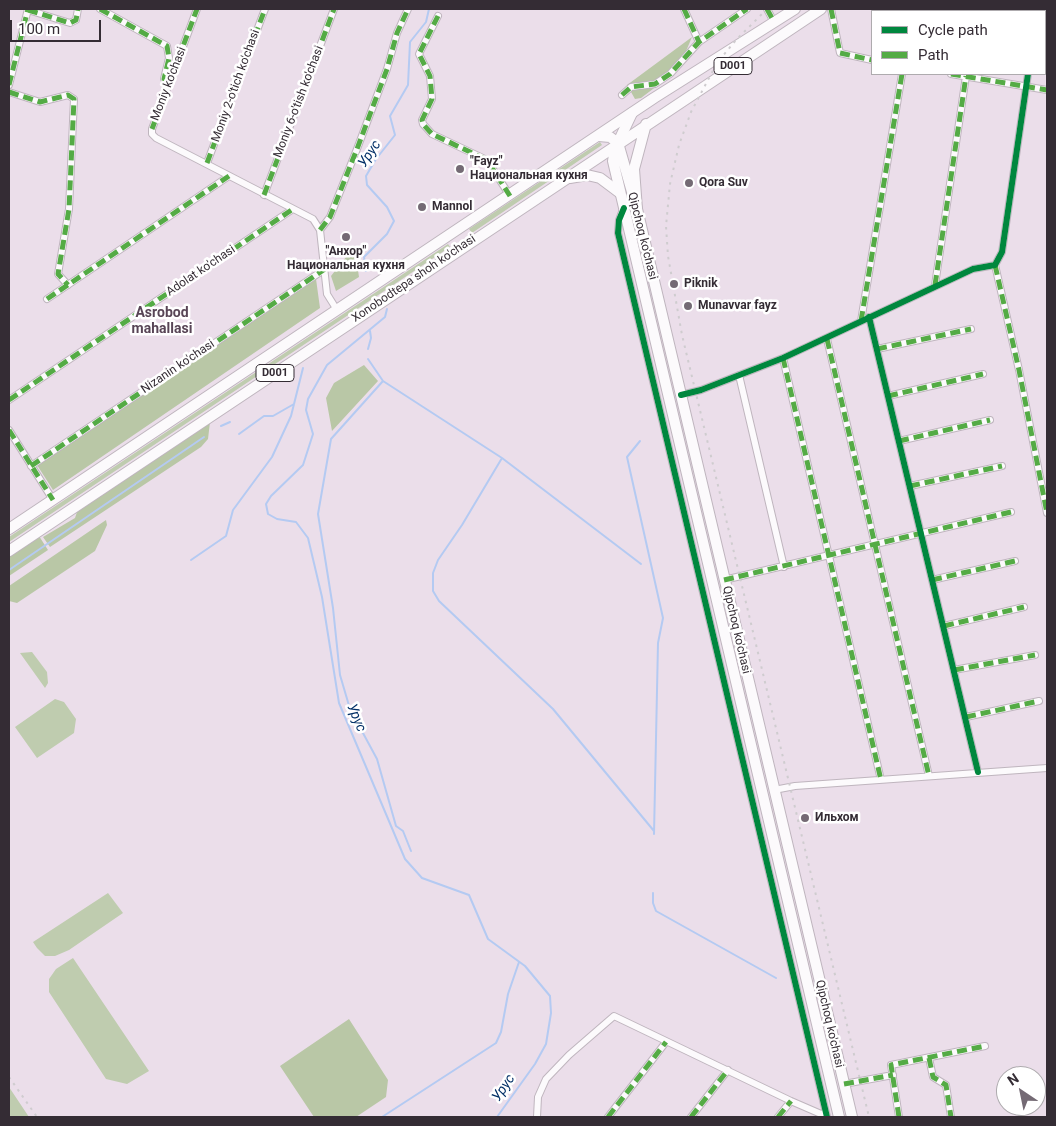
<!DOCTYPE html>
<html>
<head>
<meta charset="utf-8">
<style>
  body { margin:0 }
  #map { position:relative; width:1056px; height:1126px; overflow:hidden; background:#ebdeea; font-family:Roboto,sans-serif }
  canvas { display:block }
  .frame { position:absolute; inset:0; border:10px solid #342c34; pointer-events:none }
  .legend { position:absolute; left:871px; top:10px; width:175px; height:65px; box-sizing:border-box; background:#fff; border:1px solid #aeabae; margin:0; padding:6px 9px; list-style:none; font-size:15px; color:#342c34 }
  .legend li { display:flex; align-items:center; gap:10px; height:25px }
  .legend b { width:25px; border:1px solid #aeabae }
  .north { position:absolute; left:996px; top:1066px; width:50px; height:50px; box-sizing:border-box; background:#fff; border:1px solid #aeabae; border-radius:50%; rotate:326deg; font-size:14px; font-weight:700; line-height:20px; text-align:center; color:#342c34 }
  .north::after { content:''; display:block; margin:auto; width:18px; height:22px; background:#746a74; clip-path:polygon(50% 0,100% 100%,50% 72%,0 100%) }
  .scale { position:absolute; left:10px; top:20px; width:91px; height:22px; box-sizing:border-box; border:2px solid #342c34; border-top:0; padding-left:6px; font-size:15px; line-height:18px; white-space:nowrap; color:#342c34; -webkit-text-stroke:4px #fff; paint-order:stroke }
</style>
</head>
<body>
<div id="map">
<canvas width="1056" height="1126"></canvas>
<div class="frame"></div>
<ul class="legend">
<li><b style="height:6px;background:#00873e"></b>Cycle path</li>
<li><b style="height:6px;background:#54ab45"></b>Path</li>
</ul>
<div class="north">N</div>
<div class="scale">100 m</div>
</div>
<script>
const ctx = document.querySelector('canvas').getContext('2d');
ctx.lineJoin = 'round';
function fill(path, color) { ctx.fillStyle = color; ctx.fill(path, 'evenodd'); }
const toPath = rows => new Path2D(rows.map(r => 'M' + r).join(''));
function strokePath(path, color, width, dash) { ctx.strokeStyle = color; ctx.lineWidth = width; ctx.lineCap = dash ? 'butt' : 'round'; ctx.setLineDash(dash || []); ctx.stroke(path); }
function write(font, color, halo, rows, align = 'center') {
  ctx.font = font + ' Roboto,sans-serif'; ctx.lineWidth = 5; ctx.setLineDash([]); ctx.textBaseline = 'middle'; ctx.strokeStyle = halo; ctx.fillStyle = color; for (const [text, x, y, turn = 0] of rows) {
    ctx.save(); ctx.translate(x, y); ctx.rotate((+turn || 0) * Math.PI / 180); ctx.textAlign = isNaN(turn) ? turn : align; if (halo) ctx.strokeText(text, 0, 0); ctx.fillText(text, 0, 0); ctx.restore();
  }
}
fill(toPath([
  [600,142,602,145,472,233,469,229],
  [448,244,450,247,9,542,9,537],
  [32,652,47,672,48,683,45,688,20,653],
  [55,699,64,702,76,719,74,733,37,758,15,727],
  [108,893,123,913,69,950,55,956,45,956,37,948,33,942],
  [73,958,149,1071,127,1084,106,1079,49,992,49,979,56,969],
  [9,1087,29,1117,9,1117]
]), '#bfccaf');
fill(toPath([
  [692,37,678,70,641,98,635,99,627,85],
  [355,250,359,277,336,291,331,276,346,257],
  [316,279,320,308,53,490,37,465],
  [364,365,378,381,332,431,326,398,334,383],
  [210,422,208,439,201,447,50,547,43,537,75,518,77,512],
  [106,520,107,525,95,551,17,603,9,601,9,586],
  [39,536,48,550,9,576,9,556],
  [349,1019,388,1080,386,1097,356,1117,314,1117,280,1066]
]), '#b9c7a6');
strokePath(toPath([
  [366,271,364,257,387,234,394,221,387,207,367,185,366,176,376,159,395,135,390,116,408,85,410,42,426,22,429,9],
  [387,309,385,317,327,365,308,399,306,410,313,434,303,465,271,496,266,504,268,514,277,519,296,522,308,538,322,597,339,703,405,859,422,878,469,895,488,939,525,966,550,996,551,1013,546,1044,535,1064,497,1117],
  [368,349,371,338,370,331],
  [368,359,383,381,502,458,641,564],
  [383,381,331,439,318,514,333,608,340,675,350,709,377,759,396,826,403,831,411,851],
  [221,426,230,422],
  [239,434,264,416,273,416,294,404],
  [640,441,627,457,663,618,658,643,654,834],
  [502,458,462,525,438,560,433,573,433,591,439,601,553,709,654,831],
  [191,560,226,536,233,510,272,457,291,416,303,368],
  [9,570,204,437],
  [653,893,653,903,656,911,776,978],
  [382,1117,496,1043,501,1032,508,994,519,962]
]), '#b4caf2', 2);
const minor = toPath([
  [100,9,167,46,169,58,164,79,169,84],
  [197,9,152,129,152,134,156,138,313,219,320,230,327,294,337,310],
  [684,9,699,42],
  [767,9,774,22],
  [831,9,840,53,872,60],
  [956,9,972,11],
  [28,10,70,23,76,20,78,9],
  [438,16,419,54,430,76,432,99,422,120,423,124,432,134,487,160,510,196],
  [951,74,1047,90],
  [9,85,28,9],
  [9,92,40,102,68,95,74,99,69,209,58,274,68,285],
  [622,95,631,87,655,84,670,74,699,42,747,9],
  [207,163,265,9],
  [264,195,334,9],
  [623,209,619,220,618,233,827,1117],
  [320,230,330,217,357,149,387,69,397,33,408,9],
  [995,265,1019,370,1047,513],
  [935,285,966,76],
  [47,299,229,176],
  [869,317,978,772],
  [861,321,902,74],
  [827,339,929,776],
  [877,349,971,329],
  [783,358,881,780],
  [739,375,784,567],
  [681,395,701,390,783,358,973,269,995,265,1002,252,1028,74],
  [888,396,983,374],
  [9,400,293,209],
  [9,430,53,500],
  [899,441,990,420],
  [31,466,325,269],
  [910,486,1002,466],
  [724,580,1011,512],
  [932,580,1015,561],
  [944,626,1024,607],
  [954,670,1035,655],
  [966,717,1039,701],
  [774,790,795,786,1047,768],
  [929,1058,933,1077,946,1085,951,1117],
  [844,1084,893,1075],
  [537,1117,538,1097,546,1079,569,1055,614,1016,791,1101,821,1114,826,1113],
  [608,1117,666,1042],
  [691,1117,728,1070],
  [778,1117,791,1101],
  [899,1117,891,1065,985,1046]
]);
const primary = toPath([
  [632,113,615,149,613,161,839,1117],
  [599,136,610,137,618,143,637,209,852,1117]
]);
const trunk = toPath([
  [570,178,587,175,600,178,620,193],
  [637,209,634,169,646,124],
  [9,529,654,98,795,9],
  [9,551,821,9]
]);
strokePath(minor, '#bfb5be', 8);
strokePath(primary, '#bfb5be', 12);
strokePath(trunk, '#bfb5be', 12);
strokePath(minor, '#fcfafc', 6);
strokePath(primary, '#fcfafc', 10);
strokePath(trunk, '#fcfafc', 10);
strokePath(toPath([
  [767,9,736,40,717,63,691,112,679,145,670,184,666,226,668,256,682,335,869,1117],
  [9,1077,37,1117]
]), '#cfcccf', 2, [2.5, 5]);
strokePath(toPath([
  [100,9,167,46,169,58,164,79,169,84],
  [684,9,699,42],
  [767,9,774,22],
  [831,9,840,53,872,60],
  [956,9,972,11],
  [28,10,70,23,76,20,78,9],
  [438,16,419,54,430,76,432,99,422,120,423,124,432,134,487,160,510,196],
  [951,74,1047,90],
  [9,85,28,9],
  [9,92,40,102,68,95,74,99,69,209,58,274,68,285],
  [622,95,631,87,655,84,670,74,699,42,747,9],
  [152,129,197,9],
  [207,163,265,9],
  [264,195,334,9],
  [320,230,330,217,357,149,387,69,397,33,408,9],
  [995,265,1019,370,1047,513],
  [935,285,966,76],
  [47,299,229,176],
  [861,321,902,74],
  [827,339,929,776],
  [877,349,971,329],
  [783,358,881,780],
  [888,396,983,374],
  [9,400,293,209],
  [9,430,53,500],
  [899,441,990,420],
  [31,466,325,269],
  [910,486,1002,466],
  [724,580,1011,512],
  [932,580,1015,561],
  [944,626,1024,607],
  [954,670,1035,655],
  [966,717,1039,701],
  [929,1058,933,1077,946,1085,951,1117],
  [844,1084,893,1075],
  [608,1117,666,1042],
  [691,1117,728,1070],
  [778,1117,791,1101],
  [899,1117,891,1065,985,1046]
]), '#54ab45', 5, [10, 5]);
strokePath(toPath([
  [624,208,619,220,618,233,827,1117],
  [869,317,978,772],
  [681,395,701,390,783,358,973,269,995,265,1002,252,1028,74]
]), '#00873e', 6);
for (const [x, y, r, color] of [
  [460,169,5,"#746a74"],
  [689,183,5,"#746a74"],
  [422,207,5,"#746a74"],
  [346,237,5,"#746a74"],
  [674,284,5,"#746a74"],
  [688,306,5,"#746a74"],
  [805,818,5,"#746a74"]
]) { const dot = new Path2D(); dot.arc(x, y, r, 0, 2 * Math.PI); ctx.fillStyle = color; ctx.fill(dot); strokePath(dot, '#fff', 2); }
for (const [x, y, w] of [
  [733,66,38],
  [275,373,38]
]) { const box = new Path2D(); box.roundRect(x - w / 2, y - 8.5, w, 17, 4); ctx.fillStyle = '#fff'; ctx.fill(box); strokePath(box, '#342c34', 1); }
write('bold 11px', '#342c34', null, [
  ["D001",733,66],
  ["D001",275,373]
]);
write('12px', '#342c34', '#fff', [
  ["Moniy ko'chasi",169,84,-69],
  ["Moniy 2-o'tich ko'chasi",236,86,-70],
  ["Moniy 6-o'tish ko'chasi",299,102,-69],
  ["Qipchoq ko'chasi",642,236,76],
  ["Adolat ko'chasi",201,271,-34],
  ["Xonobodtepa shoh ko'chasi",414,279,-34],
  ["Nizanin ko'chasi",178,367,-34],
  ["Qipchoq ko'chasi",736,630,77],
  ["Qipchoq ko'chasi",829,1024,77]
]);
write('bold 12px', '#342c34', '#fff', [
  ["\"Fayz\"",470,162],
  ["Национальная кухня",470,176],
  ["Qora Suv",699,183],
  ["Mannol",432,207],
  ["\"Анхор\"",346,252,"center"],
  ["Национальная кухня",346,266,"center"],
  ["Piknik",684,284],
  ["Munavvar fayz",698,306],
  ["Ильхом",815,818]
], 'left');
write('italic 14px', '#022f66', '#fff', [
  ["Урус",370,154,-56],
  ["Урус",356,718,68],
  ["Урус",504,1088,-56]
]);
write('bold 14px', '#584556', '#fff', [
  ["Asrobod",162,313],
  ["mahallasi",162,329]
]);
</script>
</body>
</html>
